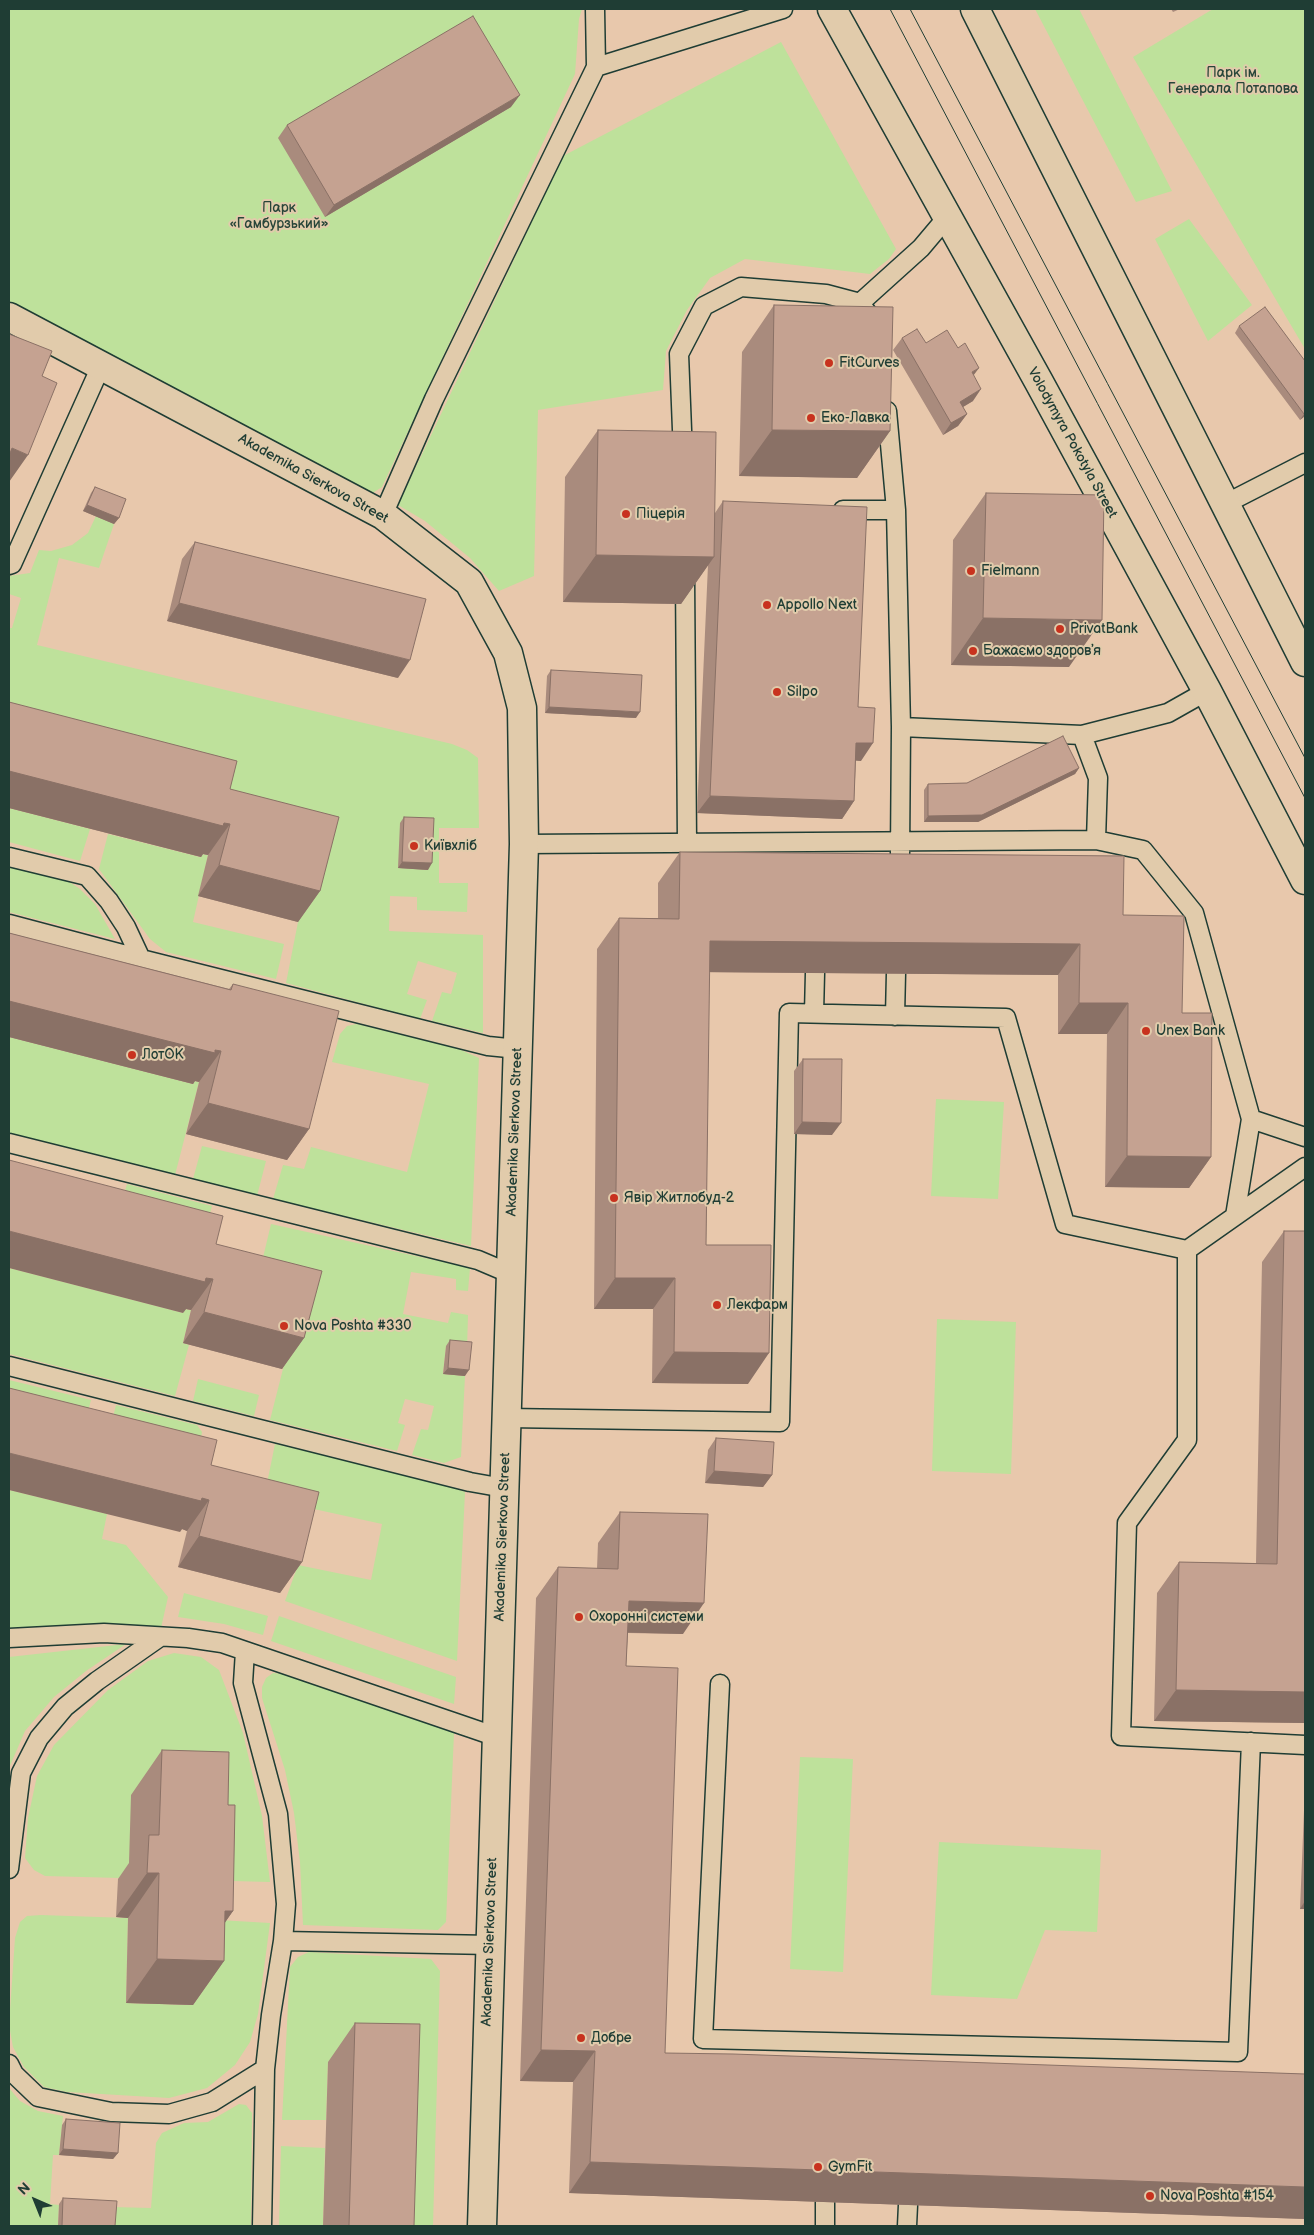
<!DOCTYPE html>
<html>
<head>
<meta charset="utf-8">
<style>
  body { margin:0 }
  #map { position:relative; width:1314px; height:2235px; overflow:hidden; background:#e8c8ac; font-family:"Balsamiq Sans",sans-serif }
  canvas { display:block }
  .frame { position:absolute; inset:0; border:10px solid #1f3d34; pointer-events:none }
  .north { position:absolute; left:10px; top:2175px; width:50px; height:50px; -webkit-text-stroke:4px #e1cbab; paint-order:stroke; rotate:316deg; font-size:14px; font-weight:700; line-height:20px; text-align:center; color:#1f3d34 }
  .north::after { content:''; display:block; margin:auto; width:18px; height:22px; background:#1f3d34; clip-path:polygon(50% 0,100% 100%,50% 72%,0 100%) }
</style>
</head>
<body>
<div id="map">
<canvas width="1314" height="2235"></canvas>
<div class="frame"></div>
<div class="north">N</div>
</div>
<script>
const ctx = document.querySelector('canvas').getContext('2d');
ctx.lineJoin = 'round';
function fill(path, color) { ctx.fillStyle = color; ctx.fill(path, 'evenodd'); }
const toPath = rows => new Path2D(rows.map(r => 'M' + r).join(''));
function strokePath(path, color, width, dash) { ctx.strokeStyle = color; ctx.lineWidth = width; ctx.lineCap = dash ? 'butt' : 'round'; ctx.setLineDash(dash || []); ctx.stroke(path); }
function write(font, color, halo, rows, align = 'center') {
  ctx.font = font + ' "Balsamiq Sans",sans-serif'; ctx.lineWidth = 4; ctx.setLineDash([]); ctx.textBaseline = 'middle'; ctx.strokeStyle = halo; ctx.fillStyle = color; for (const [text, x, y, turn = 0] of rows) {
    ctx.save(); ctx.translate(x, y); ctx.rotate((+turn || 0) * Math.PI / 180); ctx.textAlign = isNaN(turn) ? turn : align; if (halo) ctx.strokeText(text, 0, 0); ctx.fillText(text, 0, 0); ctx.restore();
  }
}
fill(toPath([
  [9,9,582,9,579,19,575,74,382,487,368,496,9,307],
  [1035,9,1079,9,1172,191,1136,202],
  [1213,9,1305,9,1305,349,1133,57],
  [781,42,896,249,889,259,870,274,745,259,710,278,687,310,666,351,663,390,538,410,534,576,499,591,470,558,425,521,398,505,563,156],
  [1189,219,1252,305,1208,341,1155,239],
  [96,516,114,524,99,568,59,558,37,645,452,744,467,750,478,758,479,828,439,828,439,883,468,883,467,912,417,910,417,897,390,896,389,931,483,935,483,1033,432,1021,442,992,451,994,457,973,418,961,407,994,427,1000,420,1019,286,983,298,922,317,848,9,739,9,628,12,628,21,598,9,594,9,576,30,573,39,550,51,551,72,545,88,533],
  [9,808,90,829,80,861,9,842],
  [108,834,200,857,202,854,208,855,193,922,284,944,276,979,166,952,150,939,99,869],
  [9,866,65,879,80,889,95,904,115,939,9,912],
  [357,1024,459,1049,479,1058,471,1246,273,1199,283,1165,304,1169,311,1147,407,1172,429,1084,332,1062,340,1034,347,1026],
  [9,1037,193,1084,194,1081,199,1082,175,1175,9,1133],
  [936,1099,1004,1102,998,1199,931,1196],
  [202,1146,266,1161,257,1196,193,1179],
  [127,1184,212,1206,201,1247,115,1225],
  [271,1224,470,1268,468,1291,456,1290,456,1279,411,1272,403,1314,448,1323,451,1312,468,1315,467,1348,446,1346,443,1374,465,1376,461,1457,444,1463,412,1455,421,1429,428,1430,434,1406,405,1399,398,1423,405,1425,397,1451,270,1420,300,1302,255,1291],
  [9,1268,183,1313,184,1309,191,1310,183,1343,189,1345,175,1396,9,1354],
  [937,1319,1016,1322,1011,1474,932,1471],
  [198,1379,259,1395,254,1416,193,1401],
  [9,1380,91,1400,80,1443,9,1425],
  [116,1405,197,1425,202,1432,195,1471,105,1449],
  [275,1444,437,1481,465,1492,457,1661,285,1601,298,1565,371,1580,382,1524,264,1498],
  [9,1490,107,1514,102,1539,126,1545,168,1597,161,1628,9,1632],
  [184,1593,268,1616,263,1635,224,1624,178,1617],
  [279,1616,456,1677,454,1704,271,1641],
  [126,1644,86,1671,54,1697,25,1731,9,1768,9,1657],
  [174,1653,201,1657,219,1670,243,1733,262,1816,270,1882,45,1876,34,1870,25,1858,28,1818,37,1776,54,1745,108,1690,148,1661],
  [273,1673,285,1674,454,1733,446,1922,438,1930,303,1925,300,1862,294,1813,285,1770,262,1698,262,1687,266,1678],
  [800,1757,853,1759,843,1972,790,1969],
  [939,1842,1101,1850,1097,1932,1045,1930,1017,1999,931,1995],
  [41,1915,128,1918,126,2003,193,2005,202,1919,270,1923,258,2014,250,2042,235,2065,207,2088,169,2098,67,2092,44,2087,24,2067,13,2047,9,2025,15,1938,20,1922,27,1916],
  [309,1952,431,1959,440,1971,433,2226,388,2226,328,2062,326,2120,282,2120,290,1967,298,1957],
  [9,2088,20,2101,38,2111,63,2116,59,2155,53,2155,50,2204,59,2205,58,2226,9,2226],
  [239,2104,246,2105,252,2113,251,2226,111,2226,112,2207,151,2208,156,2143,162,2133,184,2123,208,2122],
  [281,2146,325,2148,323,2226,279,2226]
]), '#bee19b');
const lane = toPath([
  [596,67,783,9],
  [877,326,860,303,921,248,948,216],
  [887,411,896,510,901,727,1082,735,1168,713,1207,691],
  [683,455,679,354,704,306,741,287,826,294,860,303],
  [1225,504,1305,463],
  [843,510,896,510],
  [383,515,434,399,596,67,595,9],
  [9,565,12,564,101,366],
  [685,576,687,843],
  [1082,735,1098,778,1096,840],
  [524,844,1096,840,1143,850,1194,913,1251,1119,1305,1137],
  [900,854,901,727],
  [9,857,87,876,109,901,126,927,141,959,488,1046,518,1049],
  [9,924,141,959],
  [814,1013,815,973],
  [895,1016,896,973],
  [9,1143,478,1260,511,1274],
  [1235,1216,1251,1119],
  [1187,1250,1305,1167],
  [9,1366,470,1482,504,1488],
  [507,1418,780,1422,789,1013,1006,1018,1065,1224,1187,1250,1187,1440,1127,1523,1121,1736,1305,1745],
  [9,1638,104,1633,188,1638,222,1643,497,1737],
  [245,1651,243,1683,278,1814,286,1904,283,1941],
  [720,1684,703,2039,1238,2052,1251,1742],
  [9,1869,21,1773,39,1738,65,1707,97,1681,160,1637],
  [9,2064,14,2074,38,2097,111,2112,169,2114,212,2102,265,2069],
  [262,2226,265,2069,271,2015,283,1941,491,1945],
  [825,2226,825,2202],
  [907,2226,908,2205]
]);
const street = toPath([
  [9,317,383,515,469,582,508,653,522,708,524,844,482,2226]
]);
const secondary = toPath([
  [832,9,1039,382,1207,691,1305,880],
  [975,9,1305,662]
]);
strokePath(lane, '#1f3d34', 21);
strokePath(street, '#1f3d34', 31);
strokePath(secondary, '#1f3d34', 31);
strokePath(lane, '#e1cbab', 18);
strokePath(street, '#e1cbab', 28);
strokePath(secondary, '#e1cbab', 28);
strokePath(toPath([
  [890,9,1305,798],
  [910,9,1305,758]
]), '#1f3d34', 1);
fill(toPath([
  [1171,9,1180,9,1173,12],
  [511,107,325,217,278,138,287,125],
  [774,305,890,431,857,478,739,476,742,352],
  [1239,326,1305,361,1305,416,1300,420,1235,333],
  [902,338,926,343,973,375,973,401,963,407,967,414,958,426,943,435,893,350],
  [598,430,715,513,723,501,858,707,861,761,856,760,854,801,842,819,697,813,708,565,681,604,563,602,565,477],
  [95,487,119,518,114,524,83,511,91,493],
  [986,493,1069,667,951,665,953,540],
  [195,542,398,678,167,621,182,559],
  [551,670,636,718,545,713,547,676],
  [9,702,230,789,320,891,298,922,198,896,208,855,203,854,201,857,9,808],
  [1079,768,1075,774,978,822,924,822,924,790,928,784,967,783],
  [404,817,428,870,398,868,400,823],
  [680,852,1123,915,1182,1013,1211,1157,1189,1188,1105,1187,1107,1034,1058,1034,1058,975,709,972,706,1245,748,1384,652,1383,653,1309,594,1309,597,949,619,918,658,918,658,883],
  [9,933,229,989,233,984,309,1129,287,1160,186,1134,199,1082,195,1081,193,1084,9,1037],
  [803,1059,832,1135,794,1134,794,1071],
  [1284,1231,1305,1723,1154,1721,1157,1593,1179,1562,1256,1563,1262,1262],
  [216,1244,304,1338,282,1369,183,1343,191,1310,186,1309,183,1313],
  [450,1340,465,1376,443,1374,446,1346],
  [716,1438,772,1475,763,1487,705,1483,708,1450],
  [211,1465,302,1562,280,1593,178,1567,187,1531,182,1529,180,1532],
  [620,1512,683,1634,628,1633,626,1666,665,2053,1305,2074,1305,2219,569,2193,573,2082,520,2081,536,1598,558,1567,597,1569,598,1543],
  [162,1750,228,1805,233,1911,225,1922,224,1961,193,2005,126,2003,128,1918,116,1917,118,1879,129,1863,131,1795],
  [1305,1786,1305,1909,1300,1909],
  [355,2023,414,2226,323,2226,328,2062],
  [66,2119,118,2153,113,2159,59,2155,62,2125],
  [63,2198,115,2226,58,2226,59,2204]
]), '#a98b7d');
fill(toPath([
  [520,95,511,107,325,217,334,205],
  [979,368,970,380,972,372],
  [981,389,973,401,951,414,960,402],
  [1305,413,1305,416,1300,420,1304,414],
  [967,414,958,426,943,435,951,423],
  [772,430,890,431,857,478,739,476],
  [12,448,28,455,9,482,9,453],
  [87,505,119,518,114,524,83,511],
  [596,555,714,557,681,604,563,602],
  [179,603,410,660,398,678,167,621],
  [983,618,1102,620,1069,667,951,665],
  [549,707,640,712,636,718,545,713],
  [856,743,873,743,861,761,844,760],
  [1079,768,1075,774,978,822,924,822,928,816],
  [9,771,224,823,230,824,208,855,203,854,201,857,9,808],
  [710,796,854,801,842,819,697,813],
  [402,862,432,863,428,870,398,868],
  [219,865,320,891,298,922,198,896],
  [710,941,1080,944,1058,975,688,972],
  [9,1001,215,1050,221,1051,199,1082,195,1081,193,1084,9,1037],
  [1079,1003,1128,1003,1107,1034,1058,1034],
  [208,1103,309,1129,287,1160,186,1134],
  [802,1122,841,1123,832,1135,794,1134],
  [1127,1156,1211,1157,1189,1188,1105,1187],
  [9,1231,206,1278,213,1279,191,1310,186,1309,183,1313,9,1268],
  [615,1278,675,1278,653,1309,594,1309],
  [204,1312,304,1338,282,1369,183,1343],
  [674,1352,769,1353,748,1384,652,1383],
  [448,1368,469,1370,465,1376,443,1374],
  [9,1453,202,1498,209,1500,187,1531,182,1529,180,1532,9,1490],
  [714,1471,772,1475,763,1487,705,1483],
  [199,1536,302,1562,280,1593,178,1567],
  [629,1601,704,1603,683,1634,607,1632],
  [1176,1690,1305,1692,1305,1723,1154,1721],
  [147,1873,159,1873,128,1918,116,1917],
  [1305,1901,1305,1909,1300,1909],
  [225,1911,233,1911,202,1956],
  [157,1959,224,1961,193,2005,126,2003],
  [541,2050,595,2051,573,2082,520,2081],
  [63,2149,118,2153,113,2159,59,2155],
  [590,2162,1305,2187,1305,2219,569,2193]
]), '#8a7166');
const building = toPath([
  [473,16,520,95,334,205,287,125,473,16],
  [774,305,893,307,890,431,772,430,774,305],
  [1265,307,1305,361,1305,413,1304,414,1239,326,1265,307],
  [917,329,926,343,947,330,958,348,965,343,979,368,972,372,981,389,960,402,967,414,951,423,902,338,917,329],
  [9,334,52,351,42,376,57,383,28,455,12,448,9,456,9,334],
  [598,430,716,432,714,557,596,555,598,430],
  [95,487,126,499,119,518,87,505,95,487],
  [986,493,1104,495,1102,620,983,618,986,493],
  [723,501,867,507,858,707,875,708,874,725,873,743,856,743,854,801,710,796,723,501],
  [195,542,426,599,410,660,179,603,195,542],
  [551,670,642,675,640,712,549,707,551,670],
  [9,702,237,761,230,789,339,817,320,891,219,865,230,824,224,823,223,826,9,771,9,702],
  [1063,736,1079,768,982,815,928,816,928,784,967,783,1063,736],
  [404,817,434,818,432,863,402,862,404,817],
  [680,852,1124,856,1123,915,1184,916,1182,1013,1212,1013,1211,1157,1127,1156,1128,1003,1079,1003,1080,944,710,941,706,1245,771,1245,769,1353,674,1352,675,1278,615,1278,619,918,679,919,680,852],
  [9,933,231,990,233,984,339,1011,309,1129,208,1103,221,1051,215,1050,215,1053,9,1001,9,933],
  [803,1059,842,1059,841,1123,802,1122,803,1059],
  [9,1160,223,1216,216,1244,322,1271,304,1338,204,1312,213,1279,206,1278,205,1282,9,1231,9,1160],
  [1284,1231,1305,1231,1305,1692,1176,1690,1179,1562,1277,1564,1284,1231],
  [450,1340,472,1342,469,1370,448,1368,450,1340],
  [9,1388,217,1440,211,1465,319,1492,302,1562,199,1536,209,1500,202,1498,201,1501,9,1453,9,1388],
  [716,1438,774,1442,772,1475,714,1471,716,1438],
  [620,1512,708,1514,704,1603,629,1601,626,1666,678,1668,665,2053,733,2054,1305,2074,1305,2187,590,2162,595,2051,541,2050,558,1567,618,1569,620,1512],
  [162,1750,229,1752,228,1805,235,1805,233,1911,225,1911,224,1961,157,1959,159,1873,147,1873,149,1835,159,1835,162,1750],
  [355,2023,420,2024,414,2226,349,2226,355,2023],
  [66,2119,120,2123,118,2153,63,2149,66,2119],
  [63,2198,117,2201,115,2226,62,2226,63,2198]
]);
fill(building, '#c5a291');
strokePath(building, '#8a7166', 1);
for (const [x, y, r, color] of [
  [829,363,5,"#c8321e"],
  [811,418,5,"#c8321e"],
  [626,514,5,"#c8321e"],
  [971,571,5,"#c8321e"],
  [767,605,5,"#c8321e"],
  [1060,629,5,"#c8321e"],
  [973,651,5,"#c8321e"],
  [777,692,5,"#c8321e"],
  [414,846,5,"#c8321e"],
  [1146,1031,5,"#c8321e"],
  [132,1055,5,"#c8321e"],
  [614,1198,5,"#c8321e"],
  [717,1305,5,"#c8321e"],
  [284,1326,5,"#c8321e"],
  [579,1617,5,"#c8321e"],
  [581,2038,5,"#c8321e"],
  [818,2167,5,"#c8321e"],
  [1150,2196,5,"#c8321e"]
]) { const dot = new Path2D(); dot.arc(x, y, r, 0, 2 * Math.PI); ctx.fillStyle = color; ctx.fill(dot); strokePath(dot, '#e1cbab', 2); }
write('14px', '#274539', '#e1cbab', [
  ["Парк ім.",1233,73],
  ["Генерала Потапова",1233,89],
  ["Парк",279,208],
  ["«Гамбурзький»",279,224]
]);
write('14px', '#1f3d34', '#e1cbab', [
  ["FitCurves",839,363],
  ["Еко-Лавка",821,418],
  ["Піцерія",636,514],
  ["Fielmann",981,571],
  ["Appollo Next",777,605],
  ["PrivatBank",1070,629],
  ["Бажаємо здоровʼя",983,651],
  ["Silpo",787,692],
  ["Київхліб",424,846],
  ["Unex Bank",1156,1031],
  ["ЛотОК",142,1055],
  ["Явір Житлобуд-2",624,1198],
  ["Лекфарм",727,1305],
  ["Nova Poshta #330",294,1326],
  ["Охоронні системи",589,1617],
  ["Добре",591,2038],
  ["GymFit",828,2167],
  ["Nova Poshta #154",1160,2196]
], 'left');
write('14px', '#1f3d34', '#e1cbab', [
  ["Volodymyra Pokotyla Street",1072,443,61],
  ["Akademika Sierkova Street",313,479,29],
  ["Akademika Sierkova Street",515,1132,-88],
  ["Akademika Sierkova Street",503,1537,-88],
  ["Akademika Sierkova Street",490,1942,-88]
]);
</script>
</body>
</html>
